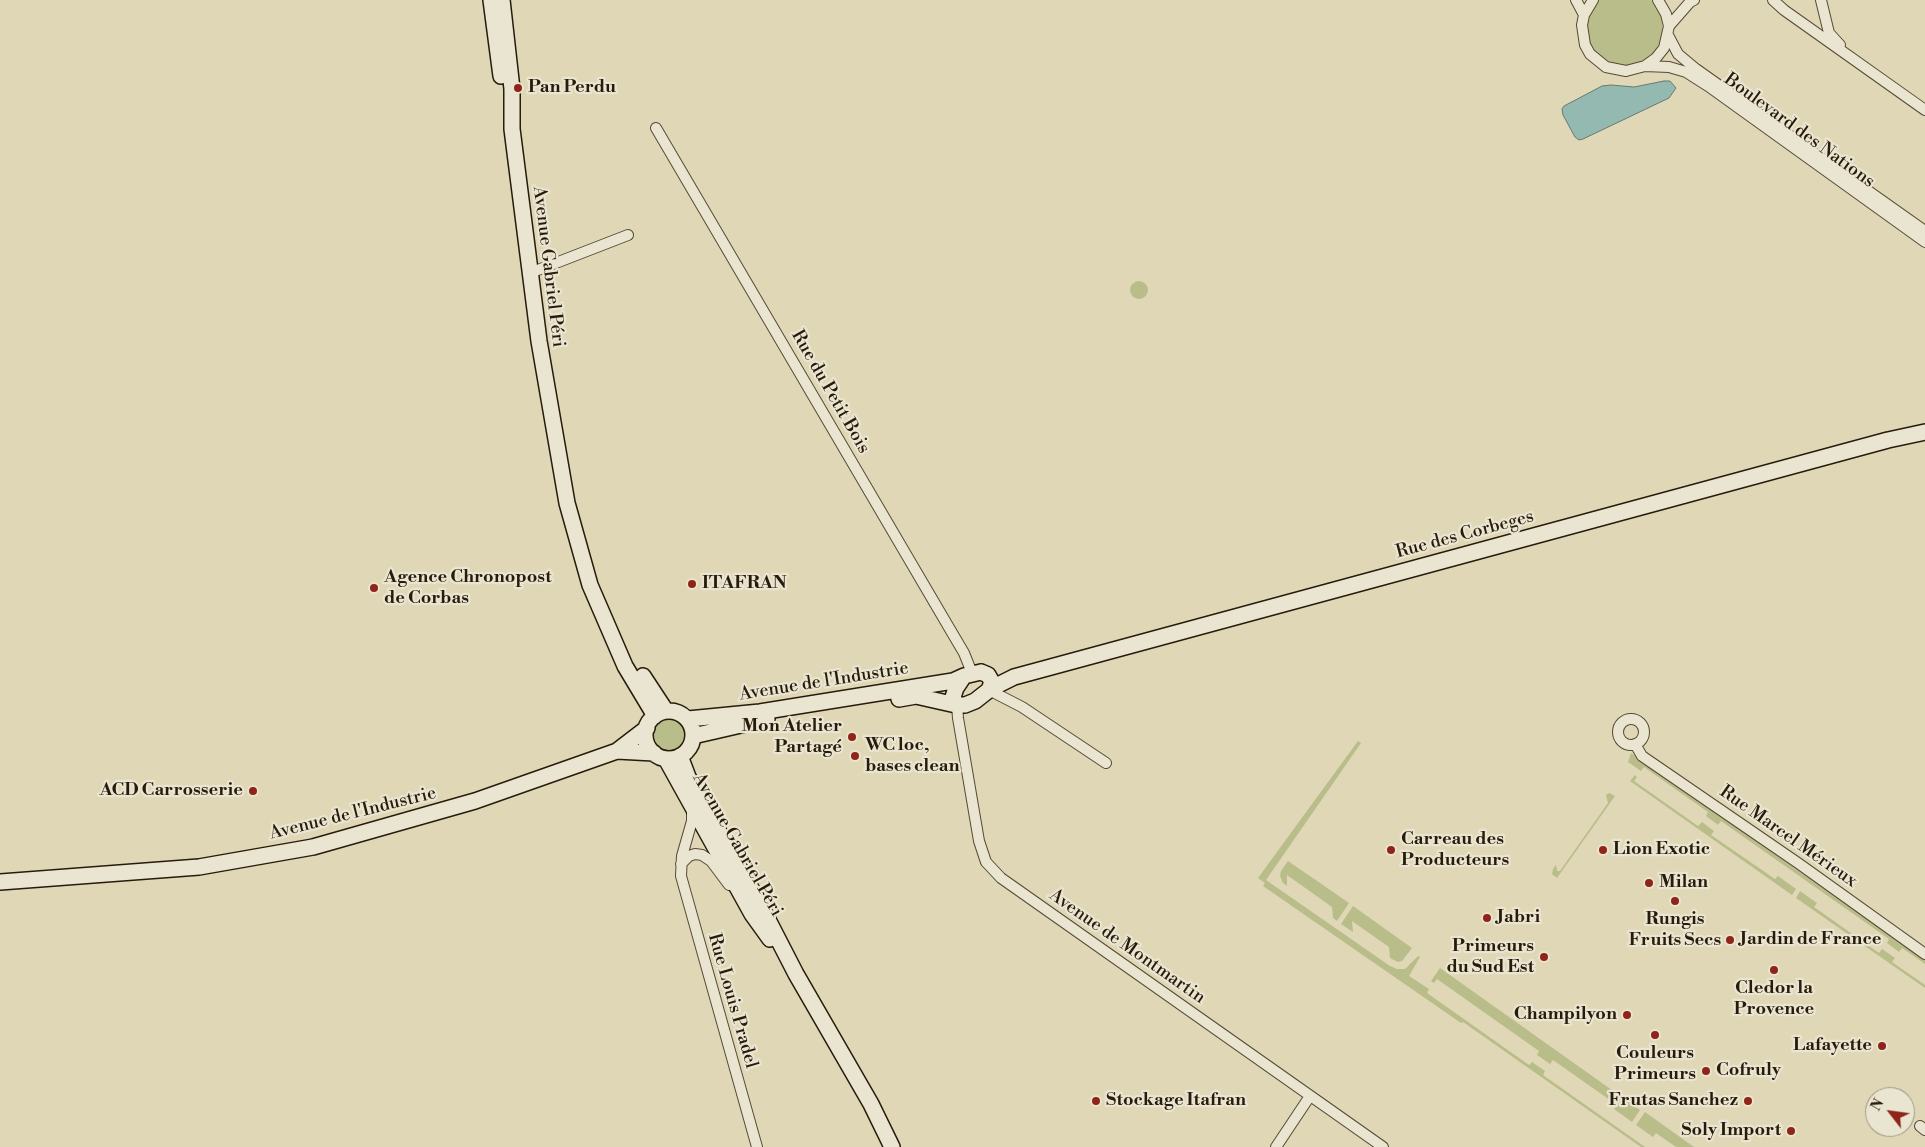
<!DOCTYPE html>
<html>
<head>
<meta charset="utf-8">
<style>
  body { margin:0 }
  #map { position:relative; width:1925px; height:1147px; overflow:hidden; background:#dfd7b6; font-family:"Libre Bodoni",serif }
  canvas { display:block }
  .north { position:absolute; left:1865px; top:1087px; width:50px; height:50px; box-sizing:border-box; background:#eae5d0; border:1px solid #9c9481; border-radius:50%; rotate:300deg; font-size:14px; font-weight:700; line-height:20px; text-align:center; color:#281b0b }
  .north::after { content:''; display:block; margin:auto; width:18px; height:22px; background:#8f2418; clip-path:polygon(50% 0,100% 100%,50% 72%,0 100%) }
</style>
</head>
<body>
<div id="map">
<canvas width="1925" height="1147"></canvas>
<div class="north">N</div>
</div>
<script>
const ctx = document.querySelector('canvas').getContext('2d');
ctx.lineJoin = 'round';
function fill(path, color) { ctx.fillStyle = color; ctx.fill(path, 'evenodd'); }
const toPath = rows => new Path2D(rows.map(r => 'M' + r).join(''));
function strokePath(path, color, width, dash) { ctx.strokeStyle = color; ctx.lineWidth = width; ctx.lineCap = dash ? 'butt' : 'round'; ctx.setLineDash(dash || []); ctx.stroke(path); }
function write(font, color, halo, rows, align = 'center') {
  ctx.font = font + ' "Libre Bodoni",serif'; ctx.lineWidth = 4.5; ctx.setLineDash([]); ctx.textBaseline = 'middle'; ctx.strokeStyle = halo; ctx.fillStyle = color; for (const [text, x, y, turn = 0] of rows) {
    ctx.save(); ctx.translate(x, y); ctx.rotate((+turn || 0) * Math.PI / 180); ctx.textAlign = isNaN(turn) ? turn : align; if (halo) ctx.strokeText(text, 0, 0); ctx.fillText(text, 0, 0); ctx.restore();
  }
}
fill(toPath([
  [1599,0,1651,0,1661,14,1663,31,1662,40,1652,55,1642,63,1629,67,1616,66,1604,61,1595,52,1588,41,1586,28,1589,15],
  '1130 290a9 9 0 1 1 18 0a9 9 0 1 1-18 0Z',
  '654 735a16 16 0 1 1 32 0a16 16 0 1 1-32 0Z',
  [1358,741,1361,743,1266,880,1390,966,1397,969,1405,969,1418,956,1420,957,1409,976,1429,989,1427,993,1529,1065,1532,1062,1545,1071,1543,1075,1645,1147,1641,1147,1463,1022,1461,1023,1263,886,1265,883,1258,878],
  [1631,753,1925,960,1925,964,1902,948,1899,952,1887,943,1889,939,1721,821,1718,825,1706,816,1708,812,1644,767,1641,771,1628,762],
  [1635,775,1637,777,1634,781,1698,826,1702,822,1714,831,1711,835,1775,879,1778,876,1796,889,1792,895,1630,781],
  [1609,793,1615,796,1557,878,1552,874,1553,869,1556,865,1557,871,1560,871,1608,803,1606,795],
  [1288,861,1349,903,1337,921,1333,918,1332,907,1287,875,1287,886,1283,883,1280,876,1281,871],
  [1800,891,1817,903,1814,907,1879,953,1882,949,1895,958,1892,962,1925,985,1925,988,1796,898],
  [1353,906,1412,948,1402,961,1398,962,1390,958,1389,947,1352,921,1353,932,1341,924],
  [1440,968,1640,1110,1632,1122,1614,1109,1617,1105,1553,1060,1550,1064,1537,1055,1539,1051,1437,979,1434,983,1431,981],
  [1645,1112,1694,1147,1676,1147,1656,1133,1653,1137,1636,1125]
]), '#b8bd89');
const water = toPath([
  [1664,81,1670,81,1676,88,1669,98,1583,139,1579,140,1575,137,1563,115,1562,109,1564,106,1602,86,1611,85,1634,87,1664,81]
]);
fill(water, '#93b9b0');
strokePath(water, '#687a6e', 1);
const street = toPath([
  [1576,0,1584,15],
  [1593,0,1584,15,1582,25,1585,45,1590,54,1606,67,1626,71,1645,66,1656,58,1664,48,1669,26,1666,14,1658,0],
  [1773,0,1784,10,1925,110],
  [1821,0,1829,33,1840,45],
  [1669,26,1690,2,1694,0],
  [1668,35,1678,54,1696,69,1925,231],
  [1645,66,1669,67,1686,72,1708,86,1925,242],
  [656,128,951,631,964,653,972,673],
  [530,273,628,235],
  [989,690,1022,707,1106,763],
  [957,705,958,718,979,841,986,862,1001,878,1383,1147],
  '1618 732a13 13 0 1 1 26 0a13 13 0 1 1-26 0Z',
  [1635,744,1642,756,1798,863,1925,954],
  [692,810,692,821,682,856,681,876,757,1147],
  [681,864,689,856,695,854,702,855,711,861,729,885],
  [1920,1126,1925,1130],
  [1276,1147,1310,1096]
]);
const secondary = toPath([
  [491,0,501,76],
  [502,0,512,89,512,129,539,341,567,503,590,585,625,666,655,716],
  [981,672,988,675,992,682,989,690,975,701,965,705,956,705,953,697,956,688,964,676,981,672],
  [643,676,666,711],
  [990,689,1014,677,1888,440,1925,432],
  [899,699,916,696,956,705],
  '645 735a24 24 0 1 1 48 0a24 24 0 1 1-48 0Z',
  [688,719,760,712,953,681,964,676],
  [693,736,767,719],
  [617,751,654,753],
  [680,756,688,777,762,908,796,974,871,1104,892,1147],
  [666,759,752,914,770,939],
  [0,882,199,867,313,847,475,801,617,751,647,728]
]);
strokePath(street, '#564a36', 12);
strokePath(secondary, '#281b0b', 18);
strokePath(street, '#eae5d0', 10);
strokePath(secondary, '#eae5d0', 15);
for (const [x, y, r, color] of [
  [518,88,5,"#8f2418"],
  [692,584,5,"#8f2418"],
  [374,588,5,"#8f2418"],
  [852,737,5,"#8f2418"],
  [855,756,5,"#8f2418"],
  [253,791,5,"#8f2418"],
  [1391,850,5,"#8f2418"],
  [1603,850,5,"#8f2418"],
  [1649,883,5,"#8f2418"],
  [1675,901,5,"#8f2418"],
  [1487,918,5,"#8f2418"],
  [1730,940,5,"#8f2418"],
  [1544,957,5,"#8f2418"],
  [1774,970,5,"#8f2418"],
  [1627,1015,5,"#8f2418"],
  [1655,1035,5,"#8f2418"],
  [1882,1046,5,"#8f2418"],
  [1706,1071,5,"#8f2418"],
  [1096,1101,5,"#8f2418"],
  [1748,1101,5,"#8f2418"],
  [1791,1131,5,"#8f2418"]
]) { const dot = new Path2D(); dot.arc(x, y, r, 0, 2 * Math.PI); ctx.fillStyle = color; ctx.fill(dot); strokePath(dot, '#eae5d0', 2); }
write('bold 18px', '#281b0b', '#eae5d0', [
  ["Pan Perdu",528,88],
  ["Agence Chronopost",384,578],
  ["de Corbas",384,599],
  ["ITAFRAN",702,584],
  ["Mon Atelier",842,727,"right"],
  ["Partagé",842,748,"right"],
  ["WC loc,",865,746],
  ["bases clean",865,767],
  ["ACD Carrosserie",243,791,"right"],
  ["Carreau des",1401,840],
  ["Producteurs",1401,861],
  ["Lion Exotic",1613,850],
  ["Milan",1659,883],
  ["Jabri",1497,918],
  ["Rungis",1675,920,"center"],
  ["Fruits Secs",1675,941,"center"],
  ["Jardin de France",1740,940],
  ["Primeurs",1534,947,"right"],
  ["du Sud Est",1534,968,"right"],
  ["Cledor la",1774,989,"center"],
  ["Provence",1774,1010,"center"],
  ["Champilyon",1617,1015,"right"],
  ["Lafayette",1872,1046,"right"],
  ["Couleurs",1655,1054,"center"],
  ["Primeurs",1655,1075,"center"],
  ["Cofruly",1716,1071],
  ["Stockage Itafran",1106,1101],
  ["Frutas Sanchez",1738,1101,"right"],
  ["Soly Import",1781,1131,"right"]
], 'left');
write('18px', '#281b0b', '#eae5d0', [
  ["Boulevard des Nations",1799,131,36],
  ["Avenue Gabriel Péri",548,267,83],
  ["Rue du Petit Bois",830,392,60],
  ["Rue des Corbeges",1465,535,-15],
  ["Avenue de l'Industrie",824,682,-9],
  ["Avenue de l'Industrie",353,814,-14],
  ["Rue Marcel Mérieux",1788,837,35],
  ["Avenue Gabriel Péri",737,845,60],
  ["Avenue de Montmartin",1127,947,35],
  ["Rue Louis Pradel",732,1001,74]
]);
</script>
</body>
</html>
